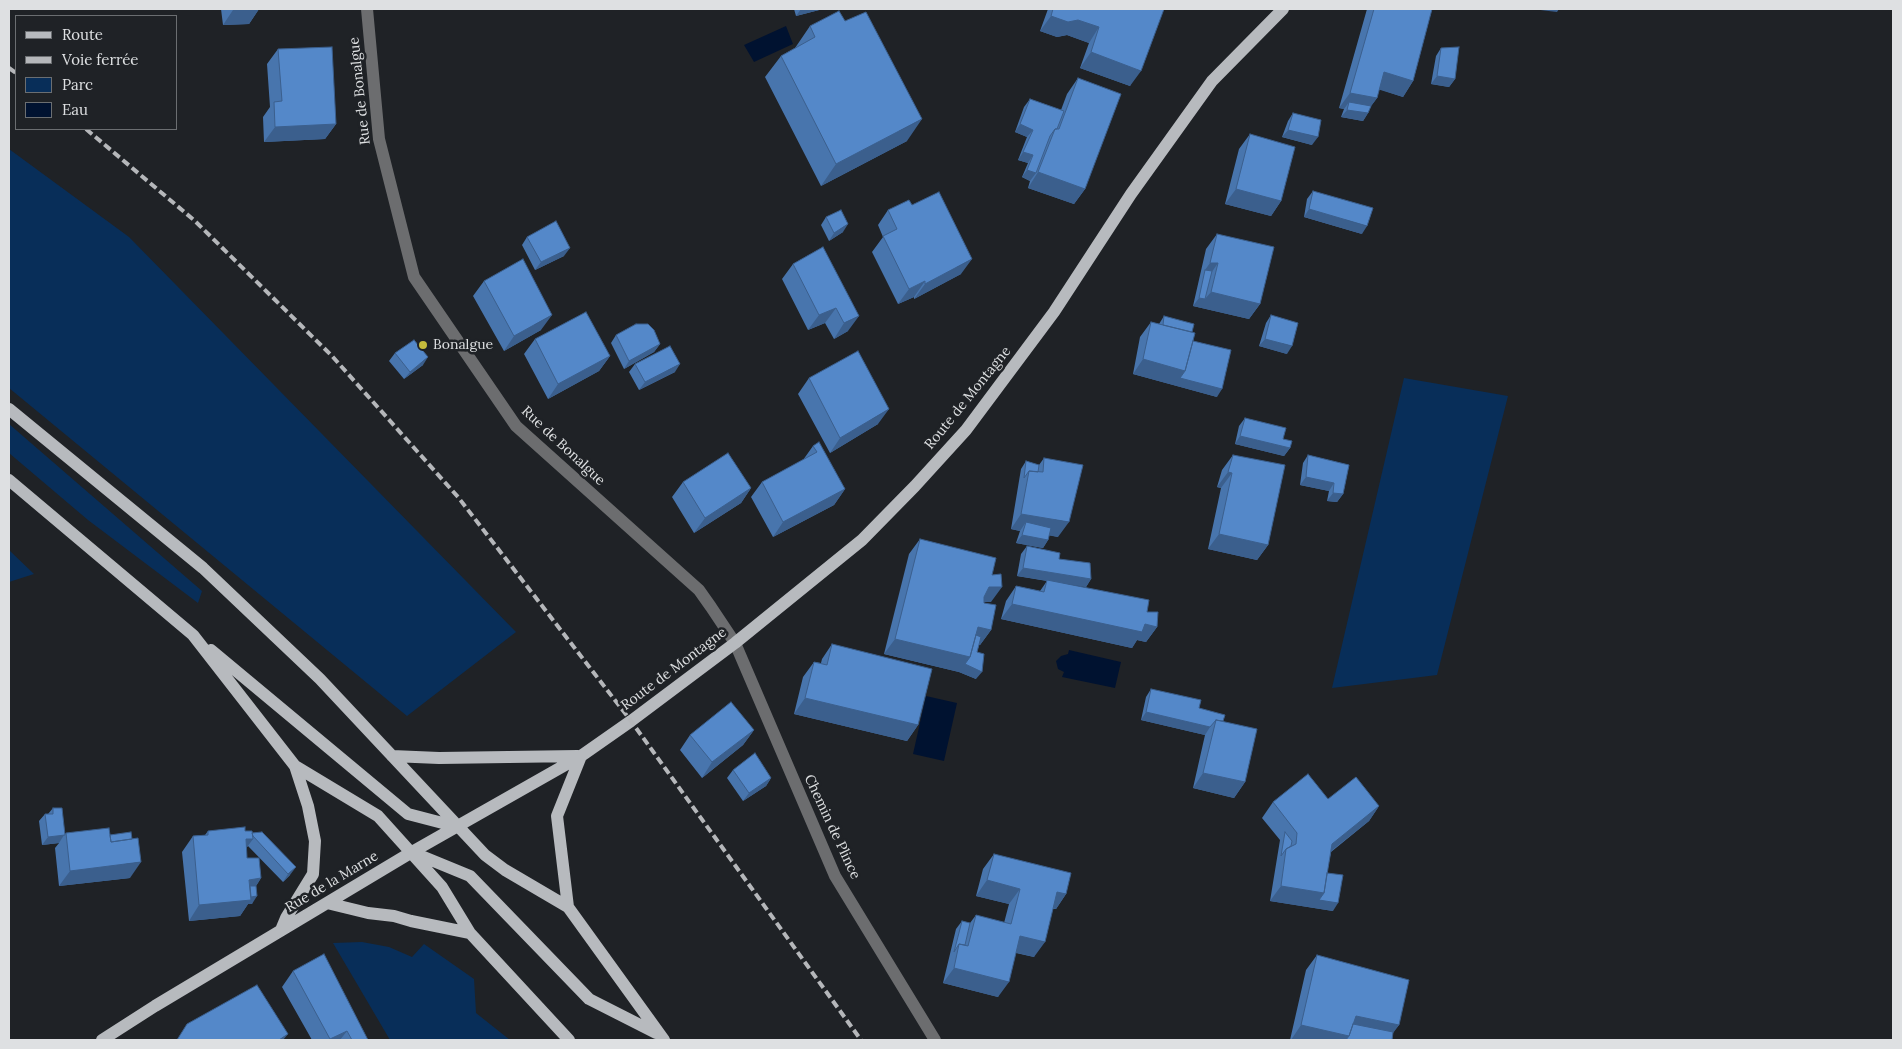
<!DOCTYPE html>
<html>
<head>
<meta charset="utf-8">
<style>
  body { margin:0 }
  #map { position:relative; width:1902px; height:1049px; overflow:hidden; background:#1f2226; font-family:Lora,serif }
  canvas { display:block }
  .frame { position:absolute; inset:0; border:10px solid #dee0e2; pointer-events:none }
  .legend { position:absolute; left:15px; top:15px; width:162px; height:115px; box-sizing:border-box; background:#1f2226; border:1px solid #6b6e71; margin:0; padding:6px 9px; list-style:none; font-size:15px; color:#dee0e2 }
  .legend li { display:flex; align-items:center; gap:10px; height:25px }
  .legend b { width:25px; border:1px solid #6b6e71 }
</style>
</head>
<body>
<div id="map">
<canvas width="1902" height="1049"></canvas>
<div class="frame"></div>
<ul class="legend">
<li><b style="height:6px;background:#b7babe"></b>Route</li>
<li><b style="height:6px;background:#b5b7ba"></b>Voie ferrée</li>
<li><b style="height:14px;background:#082e59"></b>Parc</li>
<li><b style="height:14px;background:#001230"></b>Eau</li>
</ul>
</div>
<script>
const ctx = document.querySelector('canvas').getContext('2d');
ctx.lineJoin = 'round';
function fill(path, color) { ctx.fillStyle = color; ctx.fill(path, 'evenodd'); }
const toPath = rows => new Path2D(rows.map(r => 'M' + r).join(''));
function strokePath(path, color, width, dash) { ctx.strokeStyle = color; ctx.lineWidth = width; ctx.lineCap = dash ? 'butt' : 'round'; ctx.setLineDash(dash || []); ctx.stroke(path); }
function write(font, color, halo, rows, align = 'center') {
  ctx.font = font + ' Lora,serif'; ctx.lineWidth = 5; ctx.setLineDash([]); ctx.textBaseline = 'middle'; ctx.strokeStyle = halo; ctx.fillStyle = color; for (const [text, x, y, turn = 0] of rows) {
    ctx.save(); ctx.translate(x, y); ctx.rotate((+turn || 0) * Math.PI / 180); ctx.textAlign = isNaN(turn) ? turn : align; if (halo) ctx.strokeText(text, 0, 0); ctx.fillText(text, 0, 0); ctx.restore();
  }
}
fill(toPath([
  [9,149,129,237,516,632,407,716,9,388],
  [1404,378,1508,396,1437,675,1332,688],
  [9,424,202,591,198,603,88,520,9,453],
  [9,550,34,574,9,582],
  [362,942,389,947,412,957,424,944,474,979,476,1013,510,1040,390,1040,333,943]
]), '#082e59');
fill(toPath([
  [786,26,793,44,754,62,744,45],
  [1069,650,1121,662,1115,688,1062,677,1064,672,1058,669,1056,661,1061,656,1068,654],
  [926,696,957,703,944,761,913,754]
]), '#001230');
strokePath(toPath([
  [367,9,379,139,414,277,516,426,699,590,711,607,735,643,835,876,935,1040]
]), '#6c6d6f', 12);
strokePath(toPath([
  [9,409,203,568,320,679,485,855,505,870,568,907,664,1040],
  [9,480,193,635,295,766,308,806,315,841,313,874,286,918,281,930],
  [211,650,408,814,458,827],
  [392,756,439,758,578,756],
  [295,766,378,816,442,887,470,933,569,1040],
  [414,853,470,876,589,999,656,1033],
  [327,903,368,913,394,916,411,921,470,933],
  [568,907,557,816,581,756],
  [102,1040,155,1006,412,852,581,756,631,721,735,643,862,540,915,486,966,430,1054,312,1131,194,1212,81,1283,9]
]), '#b7babe', 12);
strokePath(toPath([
  [9,68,16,73],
  [86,129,195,221,332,356,458,497,631,721,861,1040]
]), '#b5b7ba', 4, [8, 4]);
fill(toPath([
  [221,9,259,9,249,24,223,25],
  [794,9,823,9,796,16],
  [1048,9,1164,9,1130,86,1080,68,1089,43,1067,35,1057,37,1040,31],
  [1367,9,1432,9,1413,81,1403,97,1379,89,1377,98,1371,106,1368,113,1363,121,1341,117,1344,109,1339,108],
  [810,26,907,141,821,186,765,77,781,56,795,48],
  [1441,48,1455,79,1449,87,1431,84,1436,56],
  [278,49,336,124,325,139,264,142,263,117,270,107,267,64],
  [1078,78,1085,189,1074,204,1028,188,1030,181,1022,177,1028,163,1018,160,1027,137,1015,132,1024,107,1030,99,1061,110,1067,94],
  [1293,113,1312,145,1282,137,1288,121],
  [1250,134,1281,201,1271,216,1225,204,1239,149],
  [1313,191,1362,234,1304,217,1307,199],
  [912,205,961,274,914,299,914,297,898,304,872,252,883,237,878,225,888,210],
  [826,217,843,232,829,241,821,225],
  [1217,234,1260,304,1249,319,1193,306,1206,249],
  [527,237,564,256,535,270,522,245],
  [823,247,848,331,834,339,825,323,808,330,782,279,793,264],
  [484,281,541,330,504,351,473,296],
  [1271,315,1287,354,1259,346,1266,323],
  [1164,316,1192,332,1193,341,1217,397,1133,374,1140,337,1151,322,1159,324],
  [616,335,660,344,654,352,624,369,611,343],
  [535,339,610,356,599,371,548,399,524,354],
  [395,353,423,365,404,379,389,361],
  [635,364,675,372,639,390,629,372],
  [809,378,878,424,830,453,798,394],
  [1245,418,1283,439,1290,448,1284,456,1235,444,1239,426],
  [813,446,845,489,834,505,773,537,751,497,762,482,803,460],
  [1233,455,1268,545,1257,560,1208,549,1221,488,1217,487,1222,470],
  [1308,455,1349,465,1343,494,1337,502,1327,501,1329,491,1300,485,1303,463],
  [1044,458,1058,537,1049,535,1048,540,1043,548,1016,543,1020,531,1011,529,1021,469,1026,461,1039,465],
  [683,482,751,488,741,503,694,533,672,497],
  [920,539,992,575,991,602,984,602,991,630,980,645,979,645,977,652,976,679,959,672,884,654,909,554],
  [1027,546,1059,559,1091,579,1086,587,1059,582,1147,612,1157,627,1146,642,1137,640,1132,648,1001,619,1006,601,1016,586,1040,591,1047,581,1017,576,1021,554],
  [832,644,918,725,907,741,794,714,803,677,814,662,821,663,822,659],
  [1151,689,1199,708,1223,721,1245,782,1234,798,1193,788,1205,735,1141,720,1146,697],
  [754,730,743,745,702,778,680,750,690,735],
  [733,770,771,778,766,786,743,801,727,778],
  [1328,799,1379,806,1369,821,1331,852,1327,873,1333,911,1270,901,1280,840,1262,818,1273,802],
  [53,808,65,834,66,833,110,835,130,878,59,886,55,848,59,843,42,845,39,821,45,814,48,814],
  [208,831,245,831,252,833,290,875,283,882,248,846,246,848,247,858,261,878,256,886,252,904,248,904,240,916,189,921,182,852,193,836,205,835],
  [994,854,1066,894,1056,909,1053,909,1034,957,1016,953,998,997,943,983,956,929,962,921,970,923,976,915,1004,923,1009,904,976,896,983,869],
  [1317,955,1399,1025,1393,1032,1392,1040,1290,1040,1306,970],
  [293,971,368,1040,312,1040,282,987]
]), '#4875ad');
fill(toPath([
  [259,9,249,24,223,25,233,10],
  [801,9,823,9,796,16],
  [1532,9,1559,9,1557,12],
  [1051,16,1078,20,1099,27,1089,43,1067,35,1057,37,1040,31],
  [1091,52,1141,71,1130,86,1080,68],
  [1384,72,1413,81,1403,97,1374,88],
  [1437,76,1455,79,1449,87,1431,84],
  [1350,93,1377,98,1366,113,1368,113,1363,121,1341,117,1347,110,1349,102,1344,109,1339,108],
  [922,119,907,141,821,186,836,164],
  [336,124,325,139,264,142,275,127],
  [1020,124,1033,130,1027,137,1015,132],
  [1288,130,1318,137,1312,145,1282,137],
  [1023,152,1033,155,1028,163,1018,160],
  [1027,170,1036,173,1030,181,1022,177],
  [1038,172,1085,189,1074,204,1028,188],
  [1236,189,1281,201,1271,216,1225,204],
  [1309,209,1367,226,1362,234,1304,217],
  [848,224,843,232,829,241,834,233],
  [570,248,564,256,535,270,541,262],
  [972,259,961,274,914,299,925,284],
  [1210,263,1218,263,1207,279,1205,270],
  [925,281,914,297,898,304,909,289],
  [1211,292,1260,304,1249,319,1193,306,1199,298,1205,299],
  [836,308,825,323,808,330,819,315],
  [552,315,541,330,504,351,514,336],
  [859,316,848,331,834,339,844,323],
  [1265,339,1292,346,1287,354,1259,346],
  [660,344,654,352,624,369,629,361],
  [610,356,599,371,548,399,558,384],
  [428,357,423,365,404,379,410,372],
  [1143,359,1185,371,1222,389,1217,397,1133,374],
  [680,364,675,372,639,390,645,382],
  [889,409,878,424,830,453,840,438],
  [1240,436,1290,448,1284,456,1235,444],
  [1228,472,1232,473,1221,488,1217,487],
  [1306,477,1334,483,1329,491,1300,485],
  [751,488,741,503,694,533,705,518],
  [845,489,834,505,773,537,783,522],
  [1333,493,1343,494,1337,502,1327,501],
  [1021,514,1069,522,1058,537,1023,531,1026,522,1020,531,1011,529],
  [1219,534,1268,545,1257,560,1208,549],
  [1022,535,1048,540,1043,548,1016,543],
  [1023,568,1091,579,1086,587,1017,576],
  [989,587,1002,587,991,602,978,602],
  [1012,604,1145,624,1157,627,1146,642,1137,640,1132,648,1001,619],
  [978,627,991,630,980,645,970,643],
  [895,639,970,657,982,672,976,679,959,672,884,654],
  [805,698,918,725,907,741,794,714],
  [1146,712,1210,727,1205,735,1141,720],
  [754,730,743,745,702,778,712,762],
  [1203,773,1245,782,1234,798,1193,788],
  [771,778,766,786,743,801,749,793],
  [1379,806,1369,821,1321,859,1332,844],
  [64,835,59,843,42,845,48,837],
  [246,839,253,839,242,854],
  [141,862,130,878,59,886,70,871],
  [296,867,290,875,283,882,288,874],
  [261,878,251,894,249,880],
  [987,880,1020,889,1009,904,976,896],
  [1281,886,1324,893,1338,903,1333,911,1270,901],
  [1057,892,1066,894,1056,909,1046,907],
  [257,896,252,904,248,904,240,916,189,921,199,905,245,897],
  [1020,936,1045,942,1034,957,1009,951],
  [954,968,1009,982,998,997,943,983],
  [1356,1016,1399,1025,1388,1040,1347,1032],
  [1301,1025,1349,1036,1346,1040,1291,1040],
  [347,1031,340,1040,329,1040,330,1039],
  [288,1034,283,1040,279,1040]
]), '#3b5f8d');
const building = toPath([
  [233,9,255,9,233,10,233,9],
  [1053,9,1164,9,1141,71,1091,52,1099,27,1078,20,1068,22,1051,16,1053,9],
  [1374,9,1432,9,1413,81,1384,72,1377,98,1350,93,1374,9],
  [839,11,845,21,866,12,922,119,836,164,781,56,815,37,810,26,839,11],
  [332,47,336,124,275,127,274,102,282,101,278,49,332,47],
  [1459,47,1455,79,1437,76,1441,48,1459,47],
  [1078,78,1121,94,1085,189,1038,172,1055,129,1059,129,1078,78],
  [1030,99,1064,111,1057,129,1055,129,1050,136,1036,173,1027,170,1033,155,1023,152,1033,130,1020,124,1030,99],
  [1349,102,1371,106,1368,113,1347,110,1349,102],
  [1293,113,1321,120,1318,137,1288,130,1293,113],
  [1250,134,1295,147,1281,201,1236,189,1250,134],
  [1313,191,1373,208,1367,226,1309,209,1313,191],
  [939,192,972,259,925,284,925,281,909,289,883,236,897,229,888,210,909,200,912,205,939,192],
  [841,210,848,224,834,233,826,217,841,210],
  [556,221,570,248,541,262,527,237,556,221],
  [1217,234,1274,247,1260,304,1211,292,1218,263,1210,263,1217,234],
  [823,247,859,316,844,323,836,308,819,315,793,264,823,247],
  [523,259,552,315,514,336,484,281,523,259],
  [1205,270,1212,271,1205,299,1199,298,1205,270],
  [586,312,610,356,558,384,535,339,586,312],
  [1271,315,1298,323,1292,346,1265,339,1271,315],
  [1164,316,1194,324,1192,332,1163,325,1164,316],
  [1151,322,1195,333,1185,371,1143,359,1151,322],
  [636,324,648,324,654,330,660,344,629,361,616,335,636,324],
  [414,340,428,357,410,372,395,353,414,340],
  [1193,341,1231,350,1222,389,1180,378,1185,371,1193,341],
  [670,346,680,364,645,382,635,364,670,346],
  [858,351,889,409,840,438,809,378,858,351],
  [1245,418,1286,428,1283,439,1292,441,1290,448,1240,436,1245,418],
  [819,442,845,489,783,522,762,482,817,452,813,446,819,442],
  [728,453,751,488,705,518,683,482,728,453],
  [1233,455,1285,465,1268,545,1219,534,1232,473,1228,472,1233,455],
  [1308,455,1349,465,1343,494,1333,493,1334,483,1306,477,1308,455],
  [1044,458,1083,465,1069,522,1021,514,1029,471,1043,472,1044,458],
  [1026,461,1039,465,1038,472,1029,471,1024,478,1026,461],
  [1026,522,1051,528,1048,540,1022,535,1026,522],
  [920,539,996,558,992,575,1001,574,1002,587,989,587,984,597,984,603,996,605,991,630,978,627,970,657,895,639,920,539],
  [1027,546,1060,553,1059,559,1090,563,1091,579,1023,568,1027,546],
  [1047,580,1149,600,1147,612,1158,612,1157,627,1145,624,1142,632,1012,604,1016,586,1044,592,1047,580],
  [976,635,981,637,977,652,984,654,982,672,965,664,970,657,976,635],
  [832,644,932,669,918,725,805,698,814,662,827,665,832,644],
  [1151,689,1201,700,1199,708,1225,715,1223,721,1216,720,1210,727,1146,712,1151,689],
  [731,702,754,730,712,762,690,735,731,702],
  [1216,720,1257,729,1245,782,1203,773,1216,720],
  [755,753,771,778,749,793,733,770,755,753],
  [1308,774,1328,799,1356,777,1379,806,1332,844,1324,893,1281,886,1286,849,1296,844,1297,833,1273,802,1308,774],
  [53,808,62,808,65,835,48,837,45,814,53,814,53,808],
  [245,827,245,831,252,831,253,839,246,839,247,858,259,858,261,878,249,880,251,900,199,905,193,836,208,835,208,831,245,827],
  [109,828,111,842,138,838,141,862,70,871,66,833,109,828],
  [131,832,132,839,111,842,110,835,131,832],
  [262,832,296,867,288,874,253,836,252,833,262,832],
  [1285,832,1292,841,1291,846,1286,849,1281,856,1285,832],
  [994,854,1071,873,1066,894,1057,892,1045,942,1020,936,1009,982,954,968,959,944,968,946,976,915,1011,924,1020,889,987,880,994,854],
  [1327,873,1343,875,1338,903,1319,900,1324,893,1327,873],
  [250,886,256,886,257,896,251,897,250,886],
  [962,921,970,923,965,945,959,944,954,952,962,921],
  [324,954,368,1040,352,1040,347,1031,330,1039,293,971,324,954],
  [1317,955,1409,980,1399,1025,1356,1016,1349,1036,1301,1025,1317,955],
  [257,985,288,1034,279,1040,177,1040,187,1024,257,985],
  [1353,1024,1393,1032,1392,1040,1346,1040,1349,1036,1353,1024]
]);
fill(building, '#5488c9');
strokePath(building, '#3b5f8d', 1);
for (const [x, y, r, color] of [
  [423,345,5,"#c6bc3c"]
]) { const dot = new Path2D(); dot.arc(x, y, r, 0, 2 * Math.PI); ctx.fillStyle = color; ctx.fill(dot); strokePath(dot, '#1f2226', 2); }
write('14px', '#dee0e2', '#1f2226', [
  ["Rue de Bonalgue",360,91,-96],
  ["Route de Montagne",968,398,-51],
  ["Rue de Bonalgue",563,446,43],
  ["Route de Montagne",674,669,-37],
  ["Chemin de Plince",832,827,65],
  ["Rue de la Marne",332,882,-31]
]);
write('14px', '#dee0e2', '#1f2226', [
  ["Bonalgue",433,345]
], 'left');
</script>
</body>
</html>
